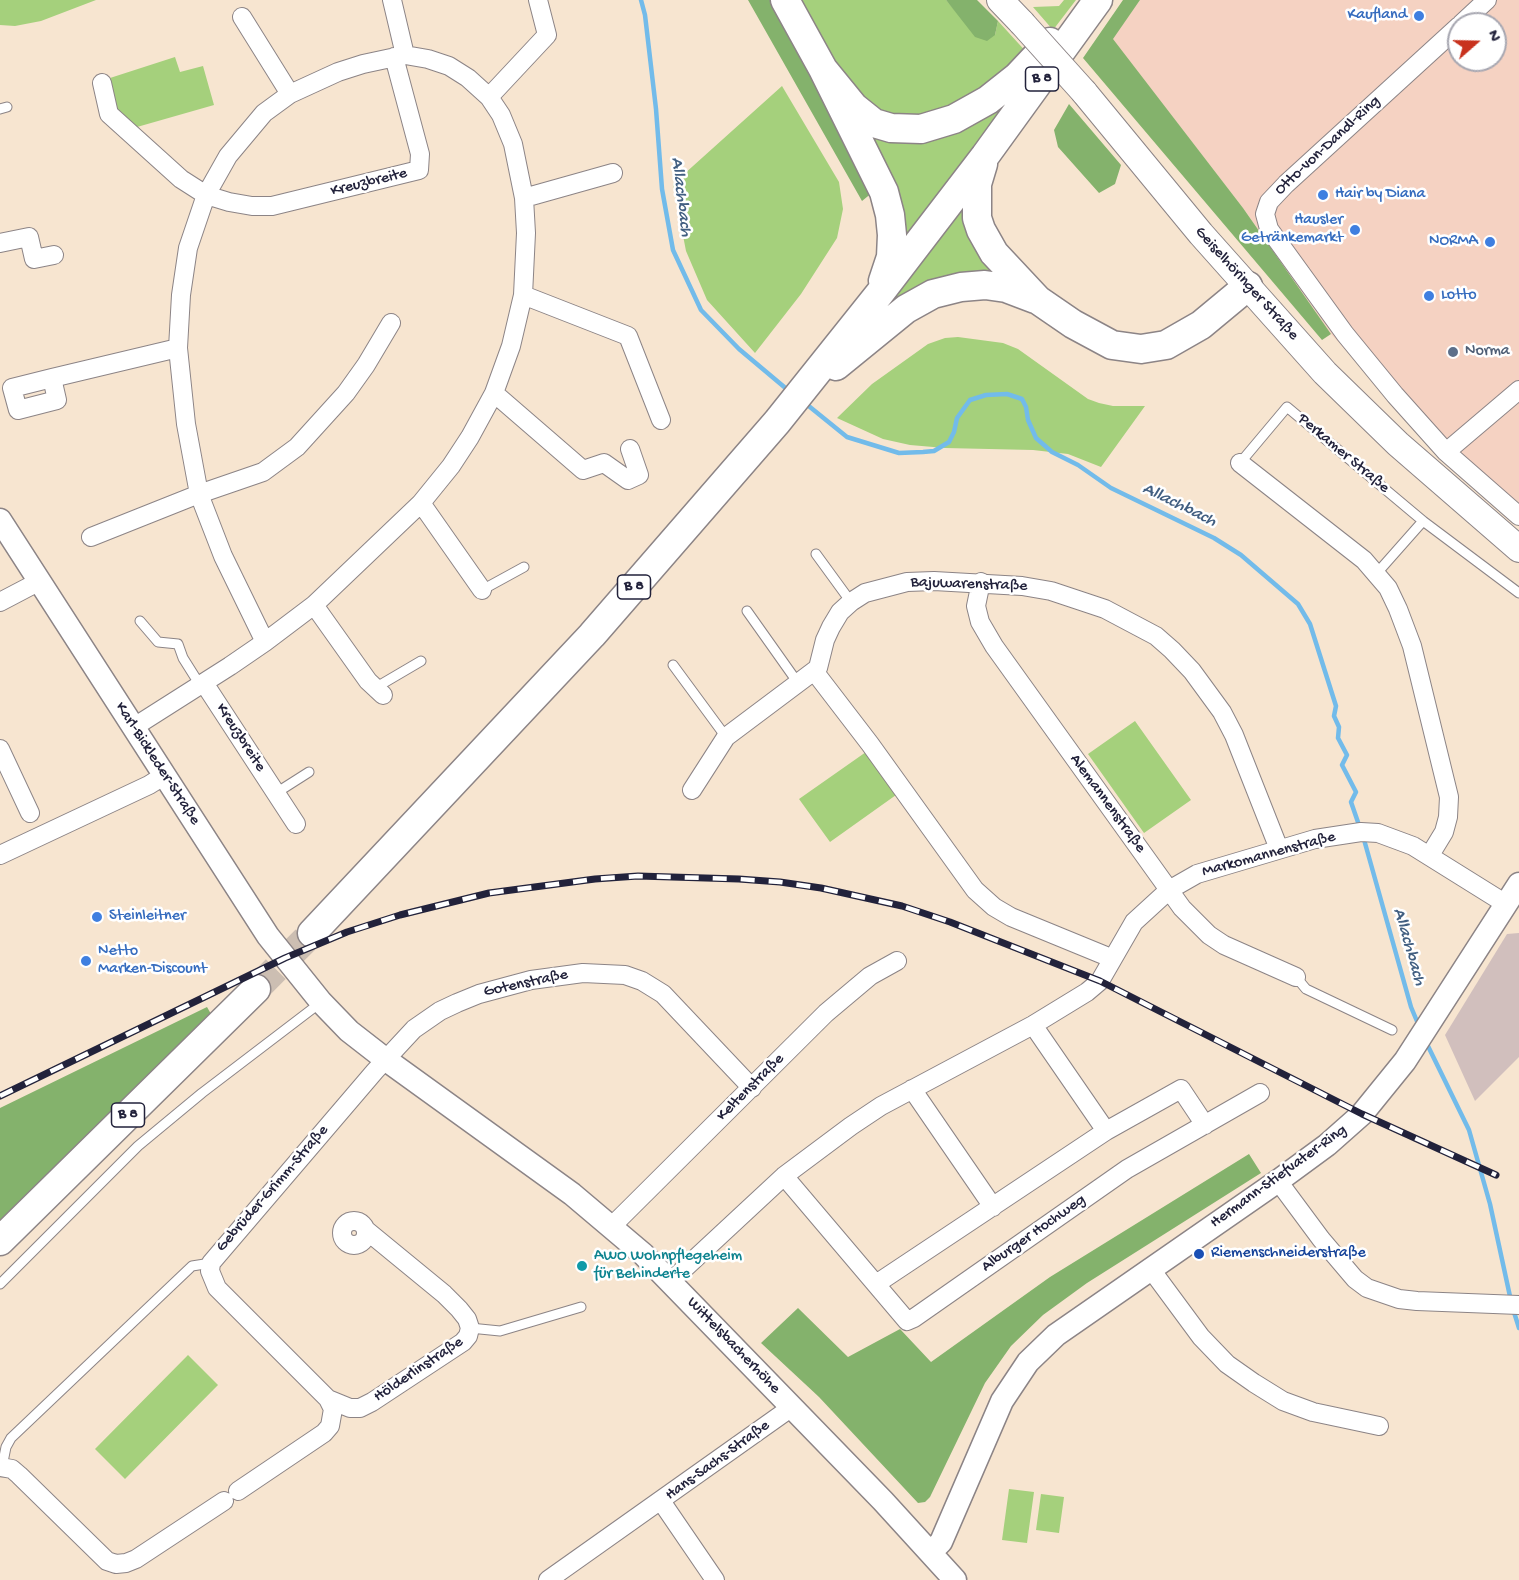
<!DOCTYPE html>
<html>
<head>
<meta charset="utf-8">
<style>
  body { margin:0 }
  #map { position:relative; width:1519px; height:1580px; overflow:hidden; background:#f7e5d0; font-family:"Gochi Hand",sans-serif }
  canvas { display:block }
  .north { position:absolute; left:1447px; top:12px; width:60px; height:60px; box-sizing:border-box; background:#fff; border:2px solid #a7a7b1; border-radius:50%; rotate:70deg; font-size:16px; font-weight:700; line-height:24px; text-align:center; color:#22223b }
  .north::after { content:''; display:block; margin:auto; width:21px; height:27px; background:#c8321e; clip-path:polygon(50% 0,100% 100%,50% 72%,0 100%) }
</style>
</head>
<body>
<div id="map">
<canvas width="1519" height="1580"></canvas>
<div class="north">N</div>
</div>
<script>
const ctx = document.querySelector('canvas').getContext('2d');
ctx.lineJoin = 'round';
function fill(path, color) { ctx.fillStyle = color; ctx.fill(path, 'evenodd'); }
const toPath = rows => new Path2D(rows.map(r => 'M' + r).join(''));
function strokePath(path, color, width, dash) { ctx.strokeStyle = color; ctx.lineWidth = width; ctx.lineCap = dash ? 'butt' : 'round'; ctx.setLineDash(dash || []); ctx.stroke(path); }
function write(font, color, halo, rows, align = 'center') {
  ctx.font = font + ' "Gochi Hand",sans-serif'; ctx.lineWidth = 5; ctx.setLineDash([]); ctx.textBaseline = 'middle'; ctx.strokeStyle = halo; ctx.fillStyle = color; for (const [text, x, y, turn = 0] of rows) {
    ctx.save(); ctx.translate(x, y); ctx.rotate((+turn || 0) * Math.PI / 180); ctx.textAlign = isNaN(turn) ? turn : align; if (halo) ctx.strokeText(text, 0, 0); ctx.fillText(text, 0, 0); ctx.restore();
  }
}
fill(toPath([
  [1140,0,1519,0,1519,522,1426,437,1331,334,1243,208,1112,39],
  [1459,24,1495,24,1495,60,1459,60]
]), '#f5d2c2');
fill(toPath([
  [1519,933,1519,1057,1475,1101,1445,1035,1507,934]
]), '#d1bfbd');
fill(toPath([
  [0,0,96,0,41,21,15,26,0,25],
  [801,0,946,0,959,15,995,35,998,21,1029,55,998,82,919,120,878,114,844,83],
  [1064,0,1076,0,1053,30,1033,7,1059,6],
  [175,57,180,72,203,66,214,105,137,127,117,111,110,78],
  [782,86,839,182,843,209,837,238,801,294,755,353,707,300,686,251,673,184],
  [1010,101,907,241,866,127],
  [966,203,995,272,871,320],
  [958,337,1003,343,1018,349,1088,399,1099,403,1113,406,1145,406,1101,467,1068,454,1033,450,945,448,910,445,883,439,837,418,872,384,928,344,945,338],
  [1135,721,1191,800,1144,833,1088,754],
  [866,752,896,795,830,842,799,799],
  [188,1355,218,1385,125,1479,95,1449],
  [1009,1489,1034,1492,1027,1543,1002,1540],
  [1041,1494,1064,1497,1059,1533,1036,1530]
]), '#a5d07c');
fill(toPath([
  [748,0,773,0,873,192,862,201],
  [946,0,977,0,998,21,995,35,987,41,975,37],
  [1123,0,1140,0,1113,39,1243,208,1331,334,1322,340,1083,58],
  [1069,104,1121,165,1115,184,1099,193,1058,147,1054,130],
  [207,1007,211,1014,0,1224,0,1108],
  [1249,1154,1261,1173,1087,1283,1043,1315,1011,1346,985,1383,930,1497,925,1502,918,1503,819,1397,761,1343,798,1308,848,1357,900,1329,931,1362,1050,1277]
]), '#84b26c');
strokePath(toPath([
  [641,0,645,15,656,109,662,189,673,250,701,310,739,349,789,391],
  [805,403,847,437,899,453,923,452,934,451,949,442,954,432,957,418,970,400,986,395,1007,394,1022,399,1026,407,1028,420,1036,438,1052,452,1078,465,1111,488,1214,538,1241,555,1298,604,1310,624,1336,706,1334,716,1339,727,1338,738,1347,755,1342,765,1356,792,1351,802,1360,828],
  [1363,836,1411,1007,1419,1026],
  [1426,1042,1469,1130,1490,1204,1511,1301],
  [1513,1309,1519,1328]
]), '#72bbea', 4.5);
strokePath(toPath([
  [256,989,312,933]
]), '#ccbeb2', 28, [28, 14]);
const service = toPath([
  [0,109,7,107],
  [1240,463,1287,407,1423,521],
  [816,554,851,602],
  [1377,573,1423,521,1519,593],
  [482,590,524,567],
  [747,611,798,683],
  [140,621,158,642,178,644,183,658,200,685],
  [673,665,726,737],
  [375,688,421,661],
  [276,793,309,772],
  [1296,977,1306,989,1392,1030],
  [0,1284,138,1146,202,1093,320,1003],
  [470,1328,500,1331,581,1307],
  [2,1467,6,1447,11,1438,192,1266,211,1263]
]);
const minor = toPath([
  [392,0,405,55],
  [242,17,290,94],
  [1461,24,1487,0],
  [1459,26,1286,184,1269,202,1265,214,1269,229,1345,334,1395,395,1446,452,1519,516],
  [102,83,109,114,181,179,206,195,229,202,252,206,272,206,419,170,420,154,394,57],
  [489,97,547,35,538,0],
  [524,198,613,173],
  [0,243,29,237,34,259,54,255],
  [523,295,628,336,661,420],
  [52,378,57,400,18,410,12,388,52,378,178,348],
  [494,393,583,470,604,463,628,480,639,475,630,449],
  [1446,452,1519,390],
  [1240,463,1364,560,1388,588,1398,609,1412,646,1449,797,1448,817,1444,832,1430,855],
  [421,503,482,590],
  [91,537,199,494,263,472,297,447,346,393,366,365,391,323],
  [981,582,976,606,980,622,994,646,1182,908,1209,935,1224,945,1296,977],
  [0,602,40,581],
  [314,605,368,681,383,695],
  [814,671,870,744,975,890,994,907,1011,917,1111,958],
  [204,683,296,824],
  [134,727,230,666,265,642,314,605,421,503,451,466,470,437,494,393,511,346,523,295,526,233,524,198,513,144,501,115,489,97,468,78,449,66,428,59,405,55,363,64,338,72,290,94,264,113,228,156,206,195,188,248,181,295,178,348,186,424,199,494,223,556,265,642],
  [0,749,30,813],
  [692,790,726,737,818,668,825,640,831,627,840,612,851,602,865,593,907,582,934,581,1022,586,1051,591,1105,609,1156,636,1172,650,1192,671,1222,712,1234,735,1279,849],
  [0,855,149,785,165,775],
  [1033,1025,1106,1131],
  [912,1089,993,1207],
  [784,1176,907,1321,914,1318,1127,1169,1260,1093],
  [1278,1181,1321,1239,1355,1279,1367,1288,1399,1299,1417,1301,1519,1305],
  '342 1233a12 12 0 1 1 24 0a12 12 0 1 1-24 0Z',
  [612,1226,826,1013,870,976,897,961],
  [1150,1268,1201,1337,1227,1364,1254,1383,1283,1401,1313,1412,1379,1426],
  [671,1281,784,1176,851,1126,881,1106,1033,1025,1087,992,1100,981,1134,922,1169,890,1197,874,1315,839,1361,832,1378,833,1413,846,1506,904],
  [876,1284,1106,1131,1181,1089,1205,1125],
  [328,1399,350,1408,360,1408,372,1402,463,1342,468,1336,470,1328,467,1319,459,1309,444,1294,366,1230],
  [0,1467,12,1469,19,1475,107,1561,116,1564,126,1563,136,1559,224,1501],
  [238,1491,324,1433,330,1426,333,1409,328,1399,217,1288,210,1271,211,1263,375,1071,414,1029,440,1011,457,1003,479,994,531,980,583,973,625,975,642,981,663,994,752,1088],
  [661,1501,715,1580],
  [548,1580,792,1407]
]);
const tertiary = toPath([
  [0,520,268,936,321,1002,349,1031,385,1059,572,1194,643,1254,883,1501,955,1580],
  [931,1552,941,1542,1002,1401,1028,1362,1056,1335,1278,1181,1327,1145,1362,1114,1405,1061,1519,884]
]);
const secondary = toPath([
  [1000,0,1022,23],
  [1084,92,1201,234,1325,373,1398,444,1519,549]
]);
const primary = toPath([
  [785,0,823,69,884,192,890,215,892,235,891,257,883,281],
  [823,69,854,107,874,123,891,128,921,129,954,119,988,100,1017,77,1050,42],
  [983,164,977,184,977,218,981,230,994,253,1038,300,1073,324,1112,345,1141,349,1166,345,1201,325,1248,286],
  [836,366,906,309,933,294,961,287,985,285,1006,288,1035,299],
  [312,933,592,635,777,422,880,293,985,156,1098,0],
  [0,1241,256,989]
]);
strokePath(service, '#8c8486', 11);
strokePath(minor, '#8c8486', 20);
strokePath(tertiary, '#8c8486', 25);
strokePath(secondary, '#8c8486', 28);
strokePath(primary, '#8c8486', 31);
strokePath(service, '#fff', 9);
strokePath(minor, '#fff', 18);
strokePath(tertiary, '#fff', 22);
strokePath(secondary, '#fff', 26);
strokePath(primary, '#fff', 28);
const rail = toPath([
  [0,1096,285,958,347,932,400,915,489,893,595,879,638,876,739,879,780,882,821,888,902,906,950,922,1100,981,1362,1114,1496,1175]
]);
strokePath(rail, '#22223b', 7);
strokePath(rail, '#fff', 4.5, [14]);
const secondaryBridge = toPath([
  [1022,23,1084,92]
]);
strokePath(secondaryBridge, '#8c8486', 28, []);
strokePath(secondaryBridge, '#fff', 26);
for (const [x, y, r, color] of [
  [1419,16,6,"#3f7fe0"],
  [1323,195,6,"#3f7fe0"],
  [1355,230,6,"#3f7fe0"],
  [1490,242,6,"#3f7fe0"],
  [1429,296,6,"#3f7fe0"],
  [1453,352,6,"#5c6f8a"],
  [97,917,6,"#3f7fe0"],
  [86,961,6,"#3f7fe0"],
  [1199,1254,6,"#1a4fb4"],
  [582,1266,6,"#0f9aa8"]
]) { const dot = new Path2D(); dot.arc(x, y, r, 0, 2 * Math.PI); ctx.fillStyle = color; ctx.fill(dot); strokePath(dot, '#fff', 2); }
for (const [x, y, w] of [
  [1042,79,33],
  [634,587,33],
  [128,1115,33]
]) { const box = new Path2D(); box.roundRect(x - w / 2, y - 12, w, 24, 4.5); ctx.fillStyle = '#fff'; ctx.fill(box); strokePath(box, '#22223b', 1.5); }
write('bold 15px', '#22223b', null, [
  ["B 8",1042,79],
  ["B 8",634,587],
  ["B 8",128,1115]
]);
write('16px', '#366cbe', '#fff', [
  ["Kaufland",1407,16,"right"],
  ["Hair by Diana",1335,195],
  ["Hausler",1343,221,"right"],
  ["Getränkemarkt",1343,239,"right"],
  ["NORMA",1478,242,"right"],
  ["Lotto",1441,296],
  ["Steinleitner",109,917],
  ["Netto",98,952],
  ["Marken-Discount",98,970]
], 'left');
write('16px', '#22223b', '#fff', [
  ["Otto-von-Dandl-Ring",1328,146,-43],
  ["Kreuzbreite",369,183,-14],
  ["Geiselhöringer Straße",1246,284,48],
  ["Perkamer Straße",1343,454,40],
  ["Bajuwarenstraße",969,585,2],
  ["Kreuzbreite",240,738,57],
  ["Karl-Bickleder-Straße",157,764,57],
  ["Alemannenstraße",1107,804,54],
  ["Markomannenstraße",1269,855,-15],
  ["Gotenstraße",526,984,-12],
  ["Keltenstraße",751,1088,-45],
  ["Hermann-Stiefvater-Ring",1279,1177,-36],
  ["Gebrüder-Grimm-Straße",273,1189,-49],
  ["Alburger Hochweg",1034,1234,-35],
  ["Wittelsbacherhöhe",733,1346,46],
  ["Hölderlinstraße",419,1370,-34],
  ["Hans-Sachs-Straße",718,1461,-36]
]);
write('16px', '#4e5e75', '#fff', [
  ["Norma",1465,352]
], 'left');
write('16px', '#164399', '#fff', [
  ["Riemenschneiderstraße",1211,1254]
], 'left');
write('16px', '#0d838f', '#fff', [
  ["AWO Wohnpflegeheim",594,1257],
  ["für Behinderte",594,1275]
], 'left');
write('italic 18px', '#425f81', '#fff', [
  ["Allachbach",680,197,83],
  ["Allachbach",1179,506,26],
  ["Allachbach",1408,947,74]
]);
</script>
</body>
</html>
